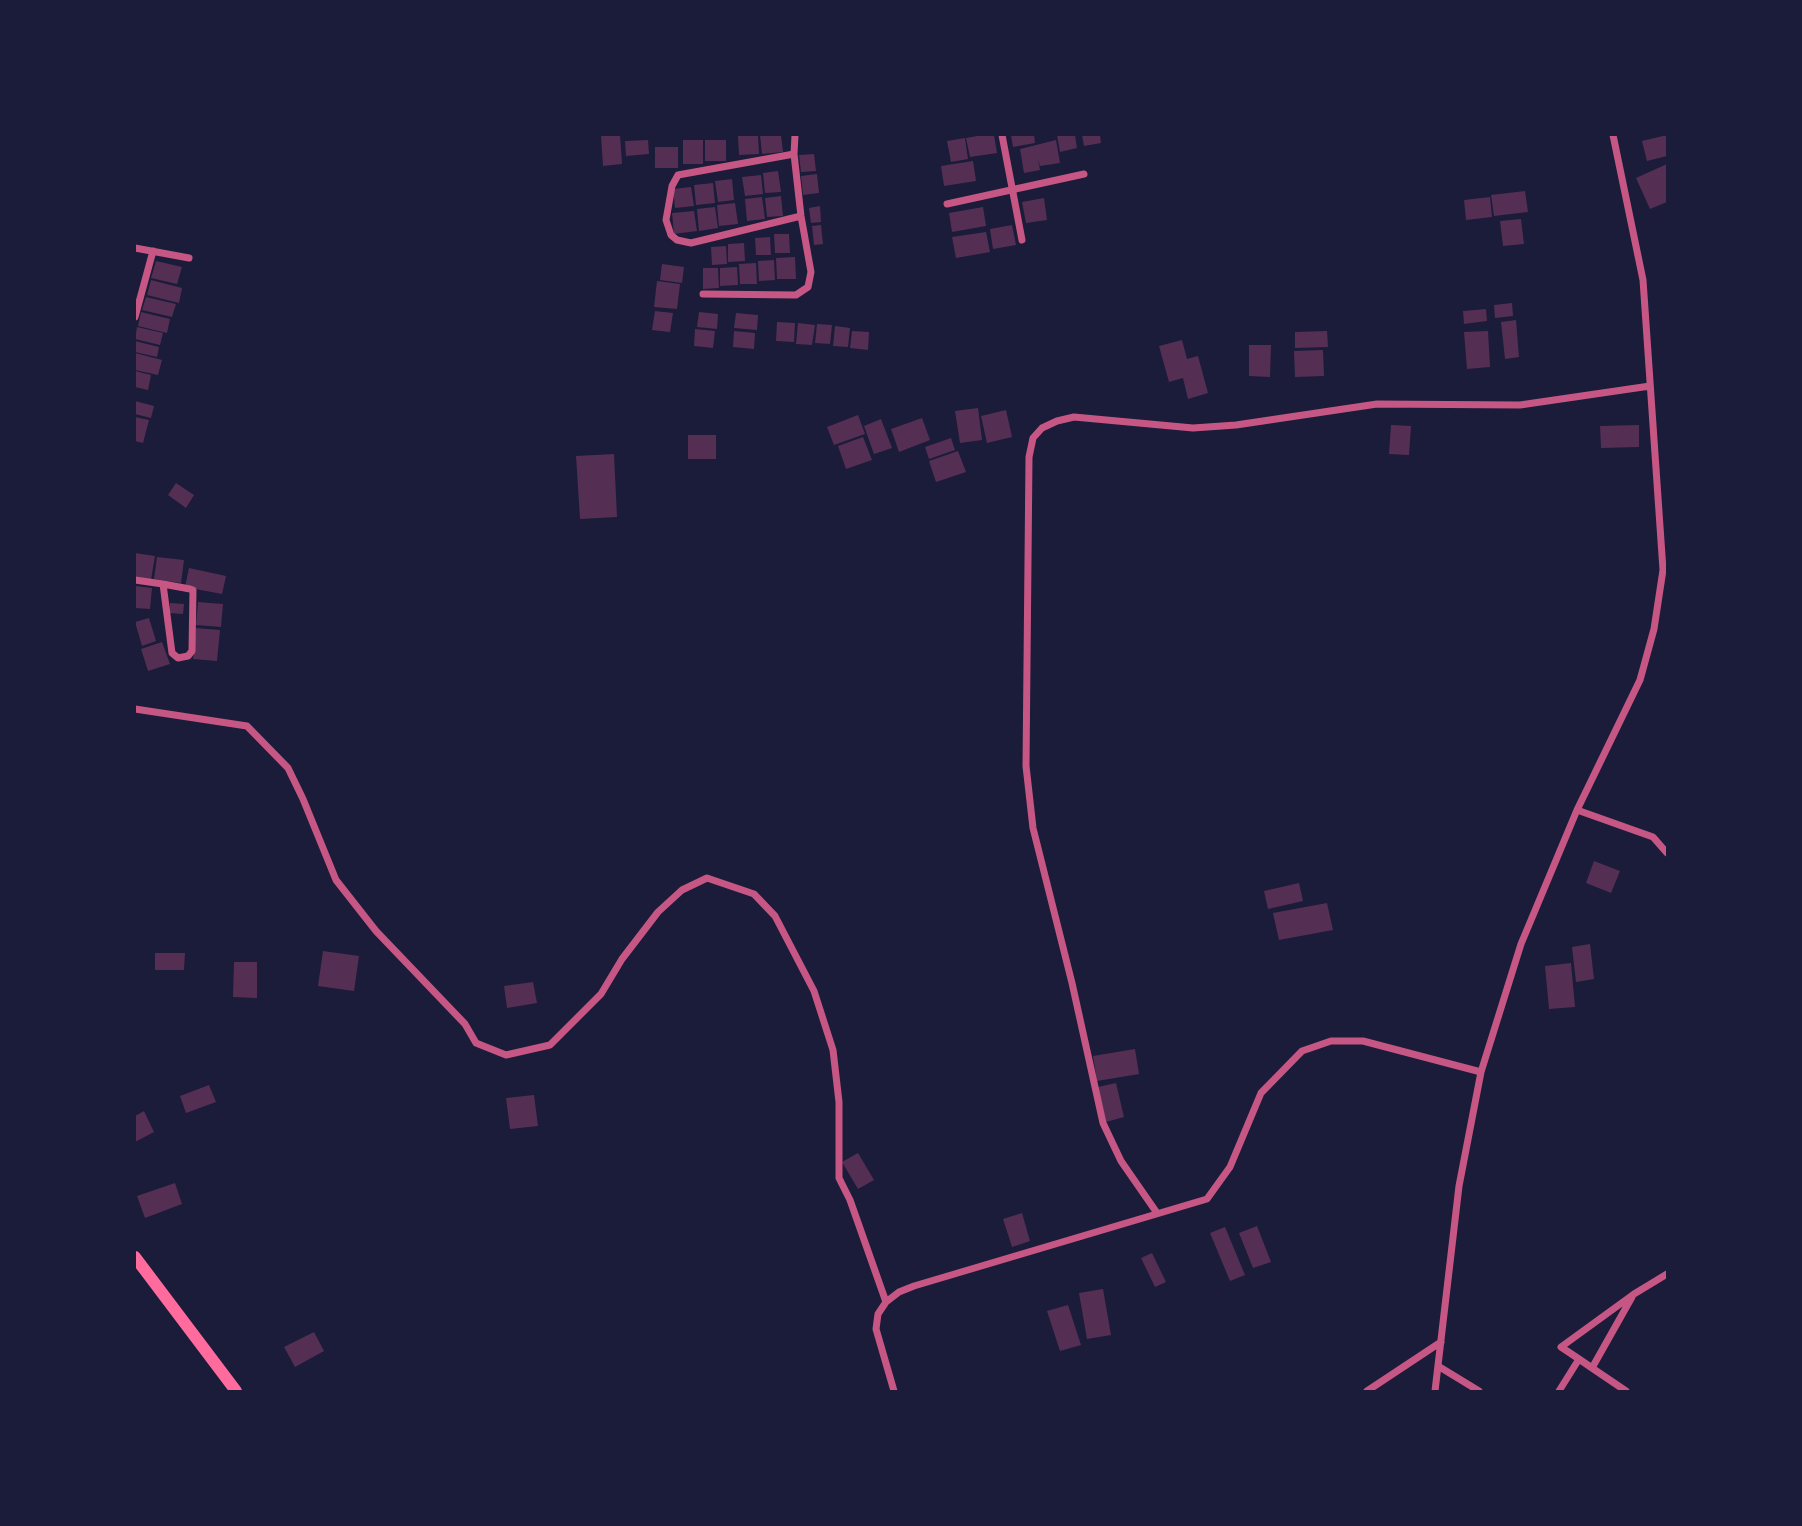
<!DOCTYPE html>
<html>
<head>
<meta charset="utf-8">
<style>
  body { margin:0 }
  #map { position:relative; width:1802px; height:1526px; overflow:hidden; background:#1b1b3a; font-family:"Fira Sans",sans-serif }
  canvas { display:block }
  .frame { position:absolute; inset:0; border:136px solid #1b1b3a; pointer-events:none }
</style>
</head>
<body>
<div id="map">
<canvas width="1802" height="1526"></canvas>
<div class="frame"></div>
</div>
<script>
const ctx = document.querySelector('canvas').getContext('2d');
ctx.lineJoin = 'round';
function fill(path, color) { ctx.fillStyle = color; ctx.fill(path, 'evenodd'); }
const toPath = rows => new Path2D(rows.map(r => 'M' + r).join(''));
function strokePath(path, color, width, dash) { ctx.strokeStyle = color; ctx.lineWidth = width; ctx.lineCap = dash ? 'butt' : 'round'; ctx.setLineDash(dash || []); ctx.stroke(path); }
fill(toPath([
  [601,135,620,135,622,164,603,166],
  [758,135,759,154,739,155,738,136],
  [760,135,781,135,783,152,762,154],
  [983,135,994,135,997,153,970,157,966,138],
  [1011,135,1034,135,1035,143,1013,147],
  [1057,135,1075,135,1077,148,1060,152],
  [1082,135,1100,135,1101,143,1084,146],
  [1667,135,1667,156,1647,161,1642,141],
  [965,138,968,159,951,162,947,141],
  [648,140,649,154,626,156,625,141],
  [683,140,703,140,703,164,683,164],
  [705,140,726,140,726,161,705,161],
  [1056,140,1060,163,1040,166,1038,158,1040,170,1024,173,1020,149],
  [655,147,678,147,678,168,655,168],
  [814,154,816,171,801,172,799,155],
  [973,161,976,181,944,186,941,166],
  [1667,164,1667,202,1650,209,1636,178],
  [778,171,781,192,765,193,763,173],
  [817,174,819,193,803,195,801,176],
  [761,175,763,194,745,196,742,177],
  [732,179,734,200,718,202,715,181],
  [713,183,715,203,696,205,694,185],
  [691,187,694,206,675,208,673,189],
  [1525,191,1528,212,1494,216,1491,195],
  [781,196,783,216,767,217,765,198],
  [762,197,765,219,747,221,745,199],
  [1490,197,1492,217,1466,220,1464,200],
  [1044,198,1047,220,1026,223,1022,202],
  [735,203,738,224,719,226,717,205],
  [820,206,821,222,811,223,809,208],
  [715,207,718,228,699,231,697,209],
  [983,207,986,226,952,232,949,213],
  [694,211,697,231,674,234,672,213],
  [1521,219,1524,244,1503,246,1500,221],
  [821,225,823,244,814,245,812,226],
  [1012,225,1016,245,993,249,990,229],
  [986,232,990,252,956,258,952,237],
  [774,234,789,234,790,253,775,253],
  [770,237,771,255,756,255,755,238],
  [744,243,745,261,728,262,728,244],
  [726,246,727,264,712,265,711,247],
  [795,257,796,279,777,279,776,258],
  [774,260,775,280,759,281,758,261],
  [156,261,182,267,177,284,151,278],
  [756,263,757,284,740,284,739,264],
  [662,264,684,267,682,283,660,280],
  [737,267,738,285,720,286,720,268],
  [703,268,718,268,719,288,703,289],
  [151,280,182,288,179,303,147,295],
  [657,281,680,284,677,309,654,307],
  [146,297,176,304,172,317,142,310],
  [1512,303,1513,316,1495,318,1494,305],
  [1486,309,1487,321,1464,324,1463,311],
  [655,311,673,313,670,332,652,330],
  [141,312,170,319,167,333,138,326],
  [699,312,718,314,717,329,697,327],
  [736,313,758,315,757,330,734,328],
  [1516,320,1519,357,1505,359,1501,322],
  [777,322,795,323,794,342,776,341],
  [798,323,815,325,812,345,796,344],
  [817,324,832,325,830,344,815,343],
  [835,326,850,328,848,347,833,346],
  [137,327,163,333,160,345,135,339],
  [695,329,715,331,713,348,694,346],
  [734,331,755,333,754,349,733,347],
  [852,331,869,332,868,350,850,348],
  [1327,331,1328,347,1295,348,1295,332],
  [1488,331,1490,367,1467,369,1464,332],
  [1182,340,1187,359,1198,356,1208,393,1188,399,1183,378,1169,382,1159,346],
  [135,341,159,347,157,357,135,352],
  [1249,345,1271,345,1270,377,1249,376],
  [1323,350,1324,376,1295,377,1294,351],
  [135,353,162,360,158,375,135,370],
  [135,371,151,375,148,390,135,387],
  [135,401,154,406,151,418,135,414],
  [978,408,982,440,960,443,955,411],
  [1006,410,1012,437,987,443,981,416],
  [858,415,865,434,834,445,827,427],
  [135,417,149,420,143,443,135,441],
  [922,418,930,440,899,452,891,429],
  [881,419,892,448,874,454,864,426],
  [1391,425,1411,426,1409,455,1389,454],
  [1639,425,1639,447,1601,448,1600,426],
  [688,435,716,435,716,459,688,459],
  [863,437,872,460,846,469,838,446],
  [951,438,955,450,929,459,925,447],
  [958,451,966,472,936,482,929,461],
  [614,454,617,517,580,519,576,456],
  [176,483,194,495,186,508,168,495],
  [135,553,155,556,151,580,135,577],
  [157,557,184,560,181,583,154,579],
  [189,568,226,576,222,594,185,587],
  [135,586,152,588,150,609,135,608],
  [198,602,223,604,221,627,196,625],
  [170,603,184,604,183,614,169,613],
  [149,618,156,641,142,646,135,622],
  [196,628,220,630,217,661,193,659],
  [162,642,170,664,148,671,141,649],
  [1594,861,1620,871,1611,893,1586,883],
  [1299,883,1303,901,1268,909,1264,891],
  [1327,903,1333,930,1279,940,1273,913],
  [1590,944,1594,979,1576,982,1572,947],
  [323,951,359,956,354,991,318,986],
  [155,953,185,953,184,970,155,970],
  [234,962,257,962,257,998,233,997],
  [1571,963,1575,1007,1549,1009,1545,966],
  [533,982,537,1003,507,1008,504,986],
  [1135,1049,1139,1074,1097,1081,1093,1056],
  [1116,1083,1124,1117,1106,1122,1098,1087],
  [209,1085,216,1102,186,1113,180,1096],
  [534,1095,538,1126,510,1129,506,1098],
  [144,1111,154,1132,135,1142,135,1116],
  [858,1153,874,1180,858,1189,842,1162],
  [175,1183,182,1204,145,1218,137,1196],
  [1022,1213,1030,1241,1012,1247,1003,1219],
  [1257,1226,1271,1262,1253,1268,1239,1233],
  [1225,1227,1245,1275,1230,1281,1210,1233],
  [1152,1253,1166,1282,1155,1287,1141,1258],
  [1103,1289,1111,1335,1087,1339,1079,1293],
  [1068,1305,1081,1345,1060,1351,1047,1311],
  [314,1332,324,1351,295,1367,284,1347]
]), '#542f53');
strokePath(toPath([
  [1002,135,1022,240],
  [794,154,678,175,672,186,666,220,671,235,677,240,691,243,801,216],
  [947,204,1084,174],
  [135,248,189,258],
  [703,294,796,295,808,287,811,272,801,216,794,154,795,135],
  [135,317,153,251],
  [135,580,163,584,190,589,193,590,192,651,188,656,178,658,172,653,163,584],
  [135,709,247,726,288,768,303,799,336,880,376,931,465,1024,476,1043,506,1055,550,1045,601,994,622,959,658,912,682,890,707,878,754,894,775,916,814,991,833,1050,839,1102,839,1178,850,1200,886,1302],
  [1577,810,1653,837,1667,853],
  [1157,1213,1121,1161,1103,1123,1072,983,1033,828,1026,766,1029,457,1033,438,1042,428,1057,421,1074,417,1193,428,1236,425,1377,404,1520,405,1650,386],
  [1579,1359,1592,1368,1632,1297],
  [1438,1366,1479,1391],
  [1592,1368,1626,1391],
  [894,1391,876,1329,878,1314,886,1302,899,1292,914,1286,1207,1199,1230,1167,1261,1093,1302,1051,1331,1041,1363,1041,1481,1072],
  [1367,1391,1441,1342],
  [1435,1391,1459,1186,1481,1072,1521,944,1577,810,1640,680,1654,629,1663,570,1643,280,1613,135],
  [1559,1391,1579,1359,1561,1347,1634,1294,1667,1274]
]), '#c65784', 7);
strokePath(toPath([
  [135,1257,236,1391]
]), '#ff6b9d', 12);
</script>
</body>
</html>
